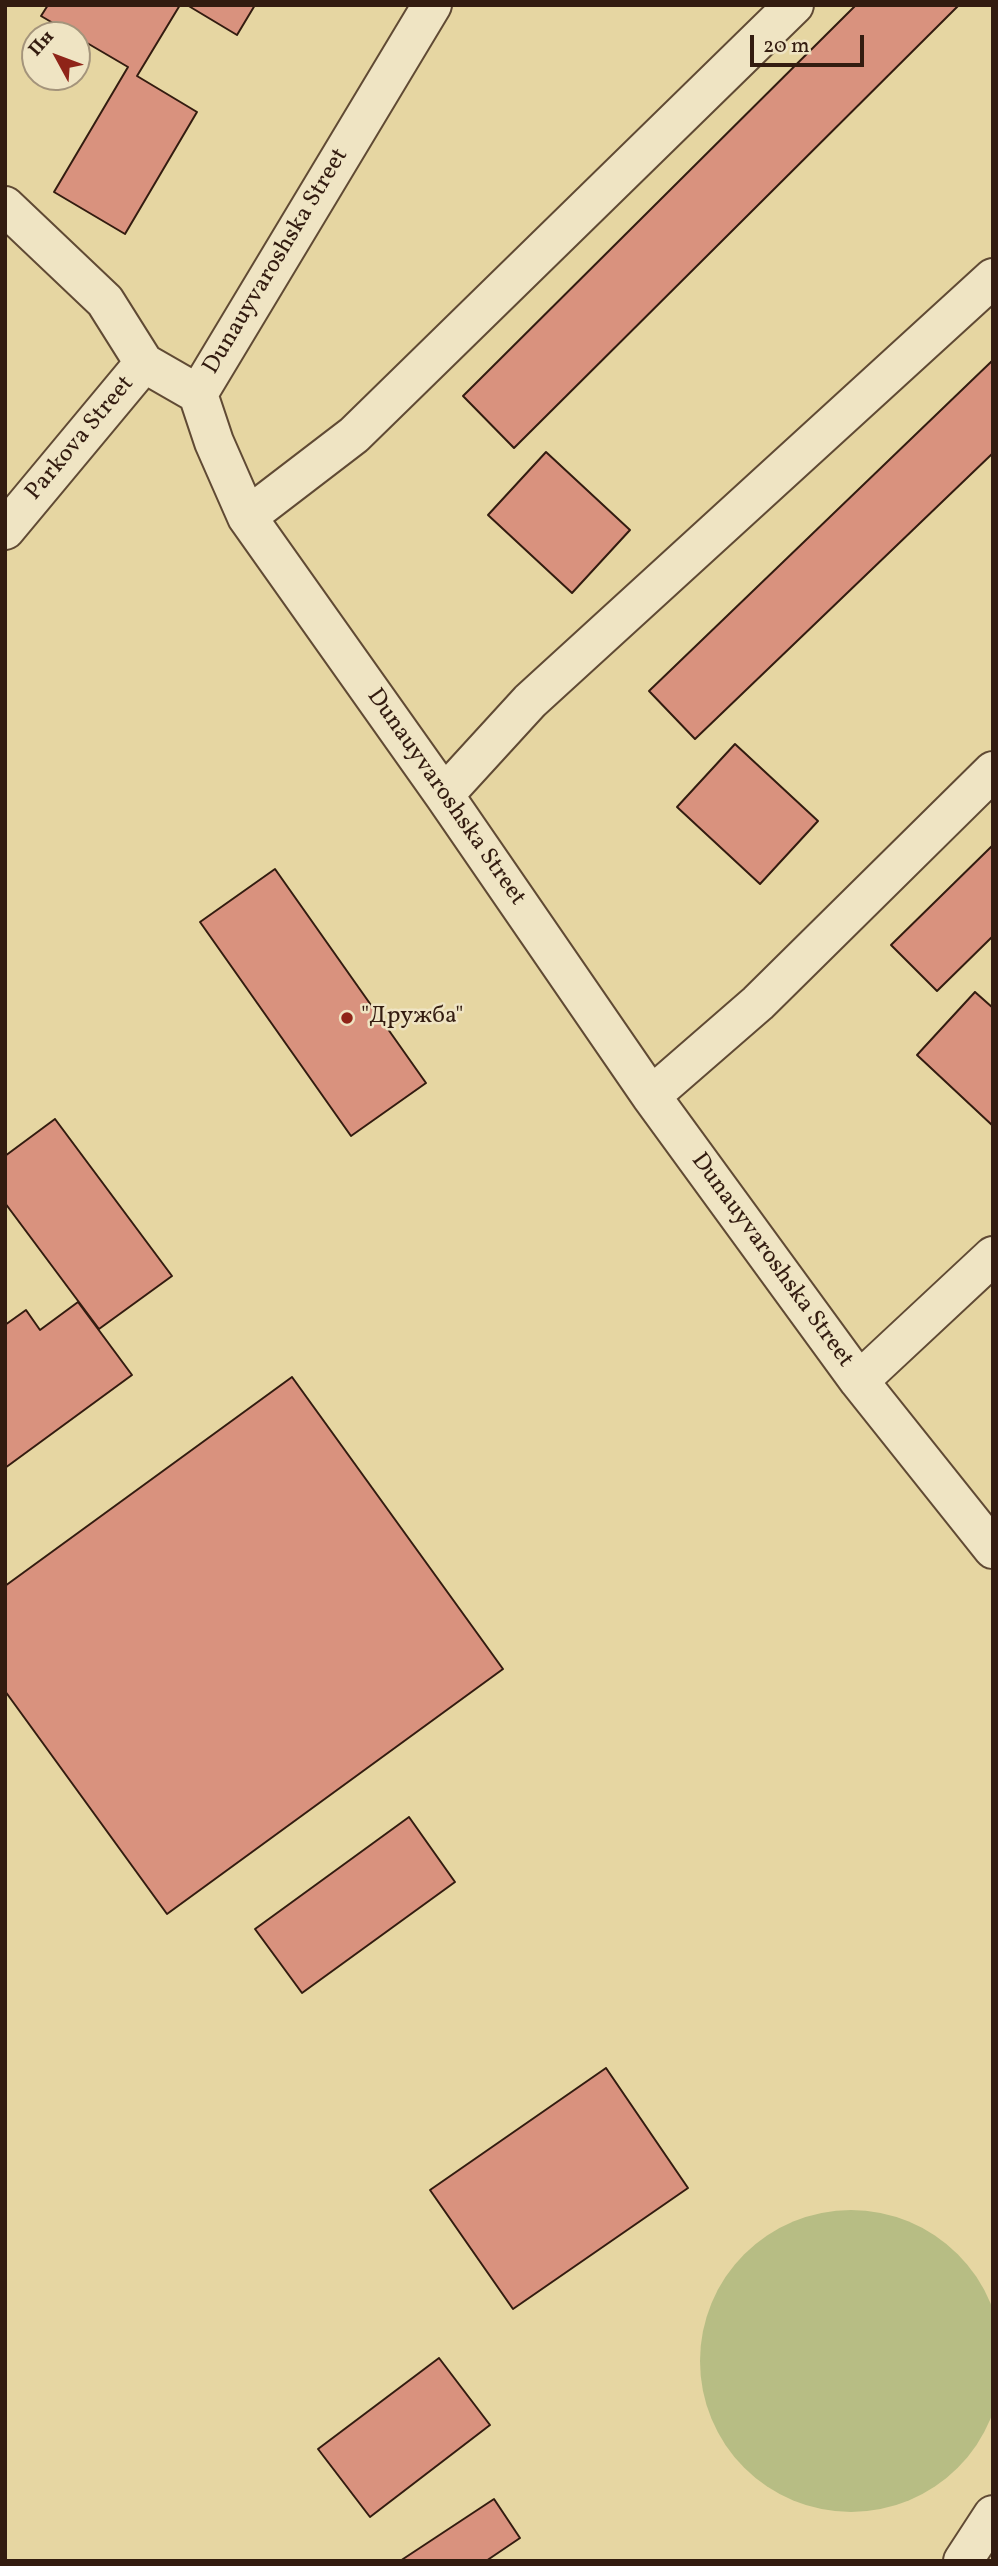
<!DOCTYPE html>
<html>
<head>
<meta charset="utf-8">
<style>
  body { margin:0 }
  #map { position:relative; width:998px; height:2566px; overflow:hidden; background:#e6d6a2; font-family:Vollkorn,serif }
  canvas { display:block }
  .frame { position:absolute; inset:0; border:7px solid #331c10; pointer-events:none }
  .north { position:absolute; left:21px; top:21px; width:70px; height:70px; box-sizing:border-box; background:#efe4c3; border:2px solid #a4947b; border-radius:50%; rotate:311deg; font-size:19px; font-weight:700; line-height:28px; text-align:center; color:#331c10 }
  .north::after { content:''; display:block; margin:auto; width:24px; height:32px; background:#8f2418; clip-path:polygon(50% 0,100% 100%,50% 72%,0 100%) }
  .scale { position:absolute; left:750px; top:35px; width:114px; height:32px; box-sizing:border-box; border:4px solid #331c10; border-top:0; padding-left:9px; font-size:21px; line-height:24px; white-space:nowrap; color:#331c10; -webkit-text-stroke:5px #efe4c3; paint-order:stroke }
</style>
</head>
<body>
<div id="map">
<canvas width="998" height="2566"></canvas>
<div class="frame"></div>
<div class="north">Пн</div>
<div class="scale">20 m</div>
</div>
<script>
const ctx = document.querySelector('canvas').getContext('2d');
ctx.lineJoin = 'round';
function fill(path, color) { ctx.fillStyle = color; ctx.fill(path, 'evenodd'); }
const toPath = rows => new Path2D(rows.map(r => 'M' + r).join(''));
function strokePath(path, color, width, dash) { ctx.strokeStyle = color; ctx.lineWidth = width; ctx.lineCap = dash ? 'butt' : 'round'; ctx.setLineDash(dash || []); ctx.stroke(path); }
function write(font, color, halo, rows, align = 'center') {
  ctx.font = font + ' Vollkorn,serif'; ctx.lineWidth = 5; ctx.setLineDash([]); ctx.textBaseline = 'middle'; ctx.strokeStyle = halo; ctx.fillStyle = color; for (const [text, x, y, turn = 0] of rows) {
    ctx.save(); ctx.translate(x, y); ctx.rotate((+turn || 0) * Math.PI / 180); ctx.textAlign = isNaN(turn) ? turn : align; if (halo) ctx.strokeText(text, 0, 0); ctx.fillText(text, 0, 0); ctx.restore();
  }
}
fill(toPath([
  '700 2361a151 151 0 1 1 302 0a151 151 0 1 1-302 0Z'
]), '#b7bd84');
const building = toPath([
  [48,5,180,5,137,76,197,112,125,234,54,192,128,67,41,16,48,5],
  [187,5,255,5,237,35,187,5],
  [856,5,959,5,514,448,463,396,856,5],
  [993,360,993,453,695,739,649,691,993,360],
  [546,452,630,530,572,593,488,515,546,452],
  [735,744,818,821,760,884,677,807,735,744],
  [993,845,993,936,937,991,891,945,993,845],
  [275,869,426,1083,351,1136,200,922,275,869],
  [975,992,993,1008,993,1126,917,1055,975,992],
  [55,1119,172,1276,99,1329,5,1203,5,1156,55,1119],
  [78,1302,132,1375,5,1468,5,1325,26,1310,40,1330,78,1302],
  [292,1377,503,1669,167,1914,5,1691,5,1586,292,1377],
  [409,1817,455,1882,302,1993,255,1929,409,1817],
  [606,2068,688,2188,513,2309,430,2190,606,2068],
  [439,2358,490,2425,370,2517,318,2449,439,2358],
  [494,2499,520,2538,486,2561,400,2561,494,2499]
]);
fill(building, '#d9927e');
strokePath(building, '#331c10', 2);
const minor = toPath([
  [432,5,198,394,214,442,247,517,444,795,651,1096,859,1381,993,1549],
  [5,206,105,301,144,363],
  [247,517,354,435,794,5],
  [5,530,144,363,198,394],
  [444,795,530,701,993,278],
  [651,1096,758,1003,993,771],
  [859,1381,993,1256],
  [963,2561,993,2515]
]);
strokePath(minor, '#604a34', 42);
strokePath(minor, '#efe4c3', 38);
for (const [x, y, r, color] of [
  [347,1018,7,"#8f2418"]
]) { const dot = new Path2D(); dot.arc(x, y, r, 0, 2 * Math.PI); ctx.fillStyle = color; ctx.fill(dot); strokePath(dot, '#efe4c3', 2.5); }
write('24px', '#331c10', '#efe4c3', [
  ["Dunauyvaroshska Street",277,262,-59],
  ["Parkova Street",81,439,-50],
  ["Dunauyvaroshska Street",445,798,55],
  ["Dunauyvaroshska Street",771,1261,54]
]);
write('24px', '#331c10', '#efe4c3', [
  ["\"Дружба\"",361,1018]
], 'left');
</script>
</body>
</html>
